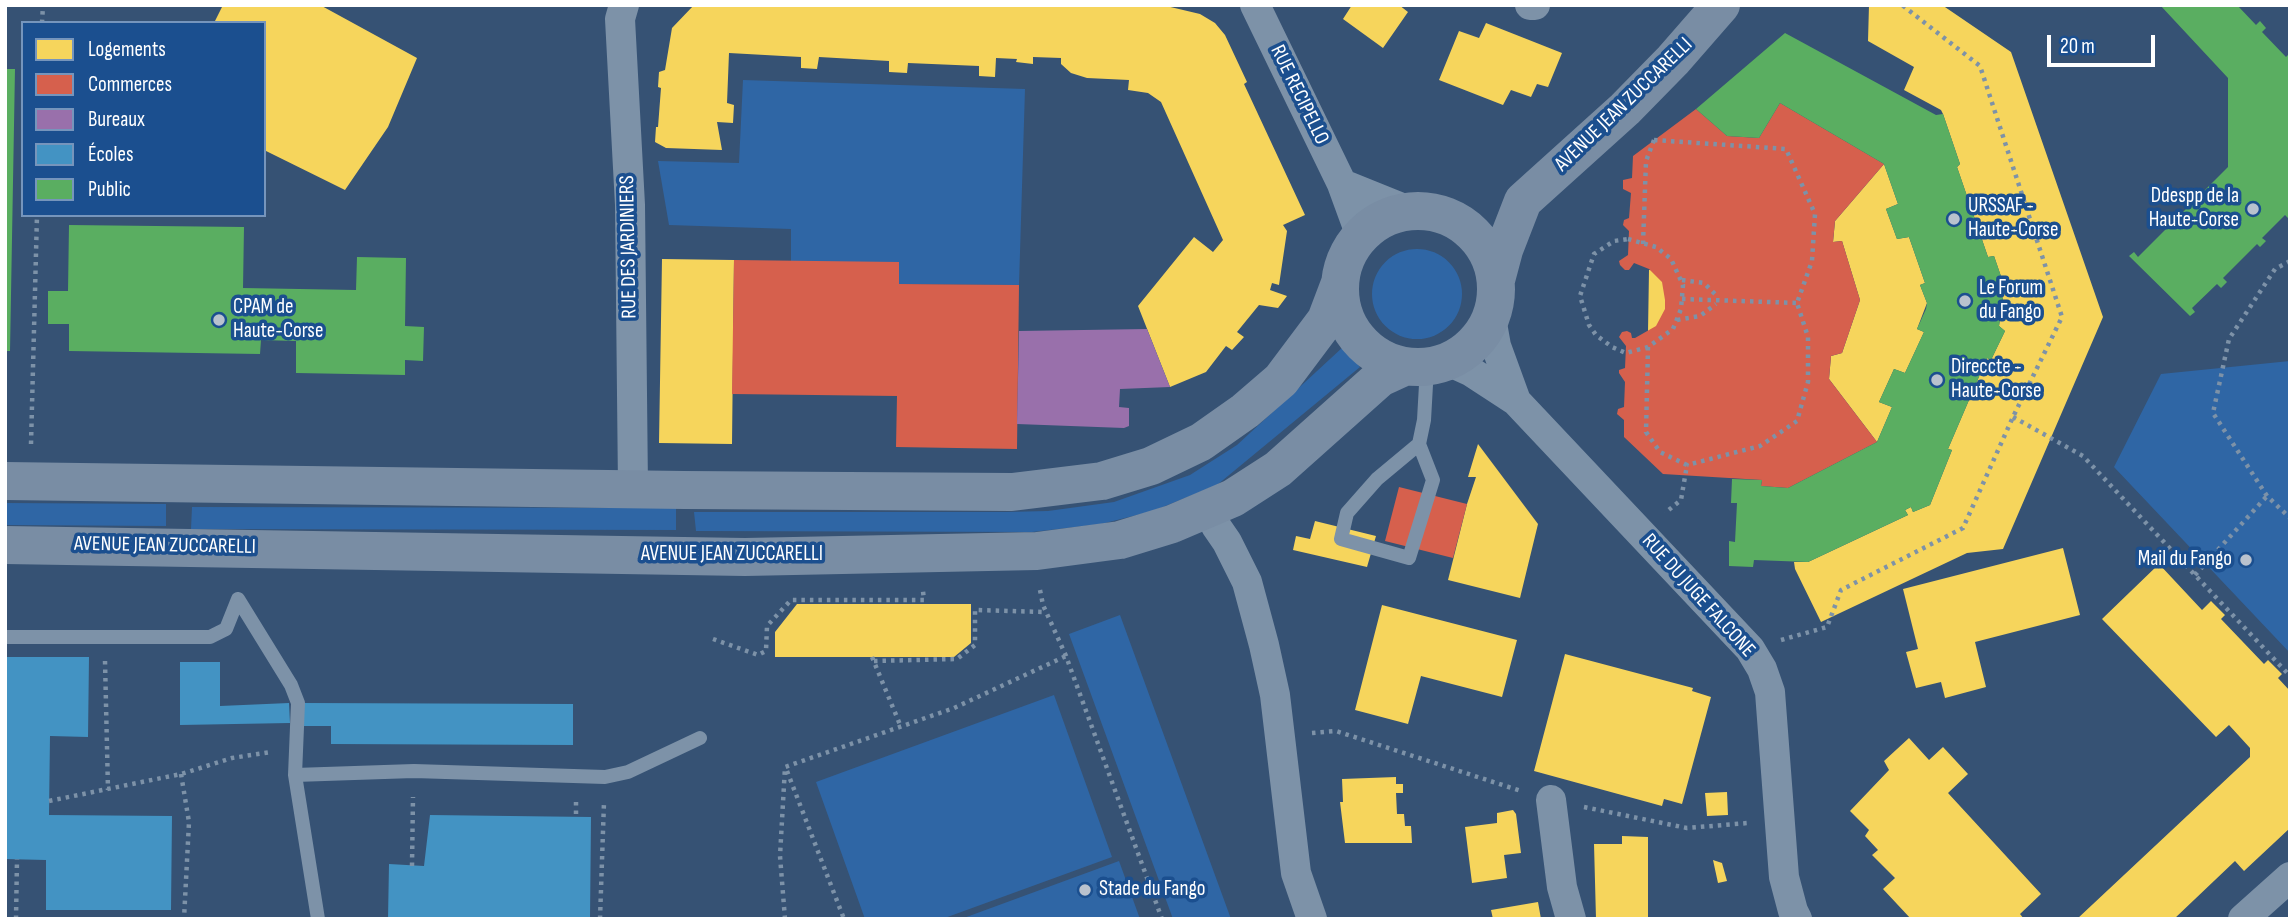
<!DOCTYPE html>
<html>
<head>
<meta charset="utf-8">
<style>
  body { margin:0 }
  #map { position:relative; width:2295px; height:924px; overflow:hidden; background:#365274; font-family:"Sofia Sans Condensed",sans-serif }
  canvas { display:block }
  .frame { position:absolute; inset:0; border:7px solid #fff; pointer-events:none }
  .legend { position:absolute; left:21px; top:21px; width:245px; height:196px; box-sizing:border-box; background:#1b4f8f; border:2px solid #7695bc; margin:0; padding:9px 12px; list-style:none; font-size:21px; color:#fff }
  .legend li { display:flex; align-items:center; gap:14px; height:35px }
  .legend b { width:35px; border:2px solid #7695bc }
  .scale { position:absolute; left:2047px; top:35px; width:108px; height:32px; box-sizing:border-box; border:4px solid #fff; border-top:0; padding-left:9px; font-size:21px; line-height:24px; white-space:nowrap; color:#fff; -webkit-text-stroke:5px #1b4f8f; paint-order:stroke }
</style>
</head>
<body>
<div id="map">
<canvas width="2295" height="924"></canvas>
<div class="frame"></div>
<ul class="legend">
<li><b style="height:19px;background:#f6d55c"></b>Logements</li>
<li><b style="height:19px;background:#d6604d"></b>Commerces</li>
<li><b style="height:19px;background:#9970ab"></b>Bureaux</li>
<li><b style="height:19px;background:#4393c3"></b>Écoles</li>
<li><b style="height:19px;background:#5aae61"></b>Public</li>
</ul>
<div class="scale">20 m</div>
</div>
<script>
const ctx = document.querySelector('canvas').getContext('2d');
ctx.lineJoin = 'round';
function fill(path, color) { ctx.fillStyle = color; ctx.fill(path, 'evenodd'); }
const toPath = rows => new Path2D(rows.map(r => 'M' + r).join(''));
function strokePath(path, color, width, dash) { ctx.strokeStyle = color; ctx.lineWidth = width; ctx.lineCap = dash ? 'butt' : 'round'; ctx.setLineDash(dash || []); ctx.stroke(path); }
function write(font, color, halo, rows, align = 'center') {
  ctx.font = font + ' "Sofia Sans Condensed",sans-serif'; ctx.lineWidth = 7; ctx.setLineDash([]); ctx.textBaseline = 'middle'; ctx.strokeStyle = halo; ctx.fillStyle = color; for (const [text, x, y, turn = 0] of rows) {
    ctx.save(); ctx.translate(x, y); ctx.rotate((+turn || 0) * Math.PI / 180); ctx.textAlign = isNaN(turn) ? turn : align; if (halo) ctx.strokeText(text, 0, 0); ctx.fillText(text, 0, 0); ctx.restore();
  }
}
fill(toPath([
  [743,80,1025,89,1019,285,899,284,791,261,791,229,669,225,658,161,739,163],
  '1372 294a45 45 0 1 1 90 0a45 45 0 1 1-90 0Z',
  [1343,347,1360,367,1217,485,1153,511,1101,524,1032,532,696,531,694,512,1006,512,1048,511,1114,502,1190,475,1237,445],
  [2290,361,2290,653,2114,467,2161,374],
  [5,503,166,504,166,526,5,525],
  [192,507,676,508,676,530,191,529],
  [1120,615,1231,919,1173,919,1069,634],
  [1054,695,1112,857,942,919,865,919,816,782],
  [1119,861,1140,919,961,919]
]), '#2f66a5');
fill(toPath([
  [223,5,320,5,417,58,388,127,345,190,264,150,264,23,214,23],
  [694,5,1162,5,1200,14,1215,23,1225,35,1247,82,1244,84,1305,215,1283,225,1287,231,1279,285,1272,283,1270,290,1287,296,1278,308,1259,305,1237,332,1244,337,1232,350,1226,346,1206,372,1170,387,1138,306,1194,237,1213,252,1223,240,1161,102,1148,93,1128,90,1129,80,1087,78,1071,73,1061,64,1061,58,1033,57,1033,64,1016,62,1017,59,996,58,995,77,979,76,979,66,908,63,907,73,889,72,889,61,819,57,817,69,801,68,801,57,729,53,727,103,734,105,733,123,717,122,722,150,666,148,655,142,656,127,658,127,661,88,658,87,659,72,665,70,672,28],
  [1352,5,1399,5,1408,12,1383,48,1343,19],
  [1869,5,1942,5,2011,52,2103,317,2003,549,1967,553,1821,622,1795,569,1794,562,1808,562,1908,515,1905,510,1911,507,1913,512,1930,505,1952,450,1948,449,1987,358,1991,360,2005,331,1999,326,2003,299,1998,286,2004,285,1994,256,1988,257,1957,167,1960,164,1943,114,1941,110,1904,90,1914,67,1868,41],
  [1486,23,1562,53,1548,87,1537,84,1531,97,1511,90,1503,105,1439,80,1459,31,1479,38],
  [1884,164,1898,204,1886,209,1897,239,1909,237,1925,283,1920,285,1927,303,1917,329,1924,332,1905,373,1894,369,1879,402,1892,407,1877,442,1829,379,1831,356,1842,353,1860,300,1842,241,1833,242,1835,221],
  [662,259,734,260,732,444,659,443],
  [1649,270,1770,273,1769,334,1648,332],
  [1478,444,1538,524,1520,598,1448,580,1467,504,1476,477,1468,477],
  [1315,521,1376,536,1367,567,1293,550,1296,536,1310,539],
  [2063,548,2080,615,1975,642,1986,687,1945,698,1941,682,1916,688,1906,652,1918,649,1903,589],
  [2159,564,2202,610,2211,601,2225,615,2221,619,2264,664,2268,660,2282,674,2278,678,2290,691,2290,828,2244,871,2235,861,2174,919,2077,919,2250,757,2250,748,2229,725,2216,737,2102,619],
  [797,604,971,604,971,643,954,657,775,657,775,632],
  [1382,605,1517,640,1502,697,1421,676,1408,724,1355,710],
  [1565,654,1693,688,1692,691,1711,697,1682,804,1664,799,1662,806,1534,771],
  [1909,738,1929,760,1943,747,1968,774,1948,793,2041,894,2020,914,2024,919,1911,919,1883,889,1895,878,1872,855,1878,850,1865,836,1869,830,1850,811,1889,770,1884,761],
  [1396,777,1396,784,1403,784,1403,793,1396,793,1397,814,1404,814,1405,826,1411,826,1412,843,1345,843,1340,802,1343,802,1342,779],
  [1727,792,1728,815,1707,816,1705,793],
  [1513,810,1516,814,1521,853,1504,855,1507,878,1472,883,1465,827,1497,823,1497,813],
  [1622,836,1648,837,1648,919,1596,919,1594,844,1622,844],
  [1713,860,1722,863,1727,881,1718,883],
  [1538,902,1541,919,1493,919,1491,910]
]), '#f6d55c');
fill(toPath([
  [1780,103,1884,164,1835,221,1833,242,1842,241,1860,300,1842,353,1831,356,1829,379,1877,442,1788,488,1761,486,1762,480,1663,474,1624,437,1624,420,1617,414,1618,409,1624,407,1625,382,1619,373,1619,370,1625,368,1626,346,1619,337,1622,332,1627,331,1631,333,1632,338,1635,338,1656,326,1665,309,1665,300,1662,282,1649,269,1634,263,1629,270,1625,270,1620,265,1619,261,1628,255,1629,231,1623,225,1624,220,1629,218,1631,193,1623,189,1623,180,1632,178,1633,156,1696,109,1727,136,1759,138],
  [734,260,899,262,899,284,1019,285,1017,449,896,447,897,396,732,394],
  [1399,487,1467,504,1453,558,1385,541]
]), '#d6604d');
fill(toPath([
  [1147,329,1170,387,1120,389,1119,407,1129,408,1129,426,1124,428,1017,424,1019,331]
]), '#9970ab');
fill(toPath([
  [5,657,89,657,88,737,50,736,49,815,172,816,171,910,46,910,46,860,5,859],
  [180,662,220,662,220,706,289,703,290,723,180,725],
  [304,703,573,704,573,745,331,744,331,726,304,726],
  [430,815,591,817,590,919,388,919,389,864,424,866]
]), '#4393c3');
fill(toPath([
  [2160,5,2237,5,2256,25,2260,21,2266,28,2262,32,2286,57,2290,53,2290,220,2285,215,2262,238,2266,241,2260,247,2257,244,2223,278,2227,282,2221,288,2217,284,2192,308,2195,312,2190,316,2129,256,2134,252,2138,257,2228,167,2228,78],
  [1785,33,1936,115,1943,114,1960,164,1957,167,1988,257,1994,256,2004,285,1998,286,2003,299,1999,326,2005,331,1991,360,1987,358,1948,449,1952,450,1930,505,1913,512,1911,507,1905,510,1908,515,1808,562,1754,560,1753,567,1729,566,1729,541,1735,542,1737,503,1731,503,1732,479,1762,480,1761,486,1788,488,1877,442,1892,407,1879,402,1894,369,1905,373,1924,332,1917,329,1926,309,1927,303,1920,285,1925,283,1909,237,1897,239,1886,209,1898,204,1884,164,1780,103,1759,138,1727,136,1696,109],
  [5,69,15,69,10,351,5,351],
  [69,225,244,227,243,288,356,290,357,257,406,258,405,326,424,327,423,361,405,360,405,375,296,373,296,341,261,340,260,354,69,351,69,324,48,324,48,291,68,291]
]), '#5aae61');
strokePath(toPath([
  [42,23,43,5],
  [1654,140,1786,149,1815,214,1812,261,1797,303,1808,337,1808,382,1797,421,1760,446,1687,465],
  [1628,239,1656,247,1671,259,1683,285,1681,309,1673,329,1648,347,1626,353,1612,347,1596,335,1589,325,1580,296,1594,254,1614,241,1628,239],
  [1643,244,1646,161,1654,140,1652,138],
  [2290,261,2275,269,2229,339,2213,413,2267,496,2290,518],
  [1682,280,1704,283,1716,295],
  [1682,299,1797,303],
  [1677,320,1700,316,1716,304],
  [1648,347,1646,432,1660,452,1687,465,1681,500,1665,513],
  [2013,417,2083,456,2290,676],
  [31,444,37,215],
  [2195,575,2267,496],
  [1040,590,1043,605,1066,656,1162,919],
  [713,639,758,655,766,651,767,626,791,600,924,600,923,591],
  [1781,640,1827,627,1841,590,1963,528,2013,417,2062,317,1980,66,1902,5],
  [872,657,901,727],
  [105,661,108,790],
  [874,661,957,659,975,645,975,610,1046,612],
  [1312,733,1336,731,1521,791],
  [787,771,844,919],
  [181,774,189,822,184,919],
  [49,801,181,774,232,758,271,752],
  [576,802,576,816],
  [1584,807,1687,828,1748,823],
  [412,866,413,797],
  [16,919,17,859],
  [600,919,604,802],
  [785,919,780,856,785,767,954,708,1066,656]
]), '#7d92a8', 4.5, [3.5, 5]);
strokePath(toPath([
  [1419,444,1377,479,1347,513,1341,539,1409,558,1433,480,1419,444,1424,420,1427,367],
  [238,599,291,685,298,703,295,775,318,919],
  [5,637,210,637,226,629,238,599],
  [295,775,414,771,605,777,628,772,700,738]
]), '#7d92a8', 14);
strokePath(toPath([
  [624,5,620,19,630,205,633,488],
  [1255,5,1342,184,1361,236],
  [1530,5,1535,5],
  [1342,184,1409,211],
  [1491,318,1496,346,1516,401],
  [1448,361,1470,371,1516,401,1750,649,1762,669,1770,692,1784,877,1793,911,1797,919],
  [1211,508,1216,526,1227,542,1247,582,1264,645,1275,695,1296,873,1312,919],
  [1551,800,1562,887,1571,919],
  [2243,919,2290,877]
]), '#7d92a8', 30);
strokePath(toPath([
  '1340 289a78 78 0 1 1 156 0a78 78 0 1 1-156 0Z',
  [1496,280,1504,250,1523,201,1625,109,1673,60,1721,5],
  [5,481,684,490,1012,492,1102,481,1151,466,1201,442,1245,411,1281,380,1326,320,1340,283],
  [5,545,745,557,1037,551,1120,540,1172,524,1233,498,1278,469,1380,378,1404,367]
]), '#798da4', 38);
for (const [x, y, r, color] of [
  [2253,209,7,"#b9c2ce"],
  [1954,219,7,"#b9c2ce"],
  [1965,301,7,"#b9c2ce"],
  [219,320,7,"#b9c2ce"],
  [1937,380,7,"#b9c2ce"],
  [2246,560,7,"#b9c2ce"],
  [1085,890,7,"#b9c2ce"]
]) { const dot = new Path2D(); dot.arc(x, y, r, 0, 2 * Math.PI); ctx.fillStyle = color; ctx.fill(dot); strokePath(dot, '#1b4f8f', 2.5); }
write('21px', '#fff', '#1b4f8f', [
  ["RUE RECIPELLO",1299,95,64],
  ["AVENUE JEAN ZUCCARELLI",1624,105,-44],
  ["RUE DES JARDINIERS",629,247,-91],
  ["AVENUE JEAN ZUCCARELLI",165,546,1],
  ["AVENUE JEAN ZUCCARELLI",732,555],
  ["RUE DU JUGE FALCONE",1698,596,48]
]);
write('21px', '#fff', '#1b4f8f', [
  ["Ddespp de la",2239,197,"right"],
  ["Haute-Corse",2239,221,"right"],
  ["URSSAF -",1968,207],
  ["Haute-Corse",1968,231],
  ["Le Forum",1979,289],
  ["du Fango",1979,313],
  ["CPAM de",233,308],
  ["Haute-Corse",233,332],
  ["Direccte -",1951,368],
  ["Haute-Corse",1951,392],
  ["Mail du Fango",2232,560,"right"],
  ["Stade du Fango",1099,890]
], 'left');
</script>
</body>
</html>
